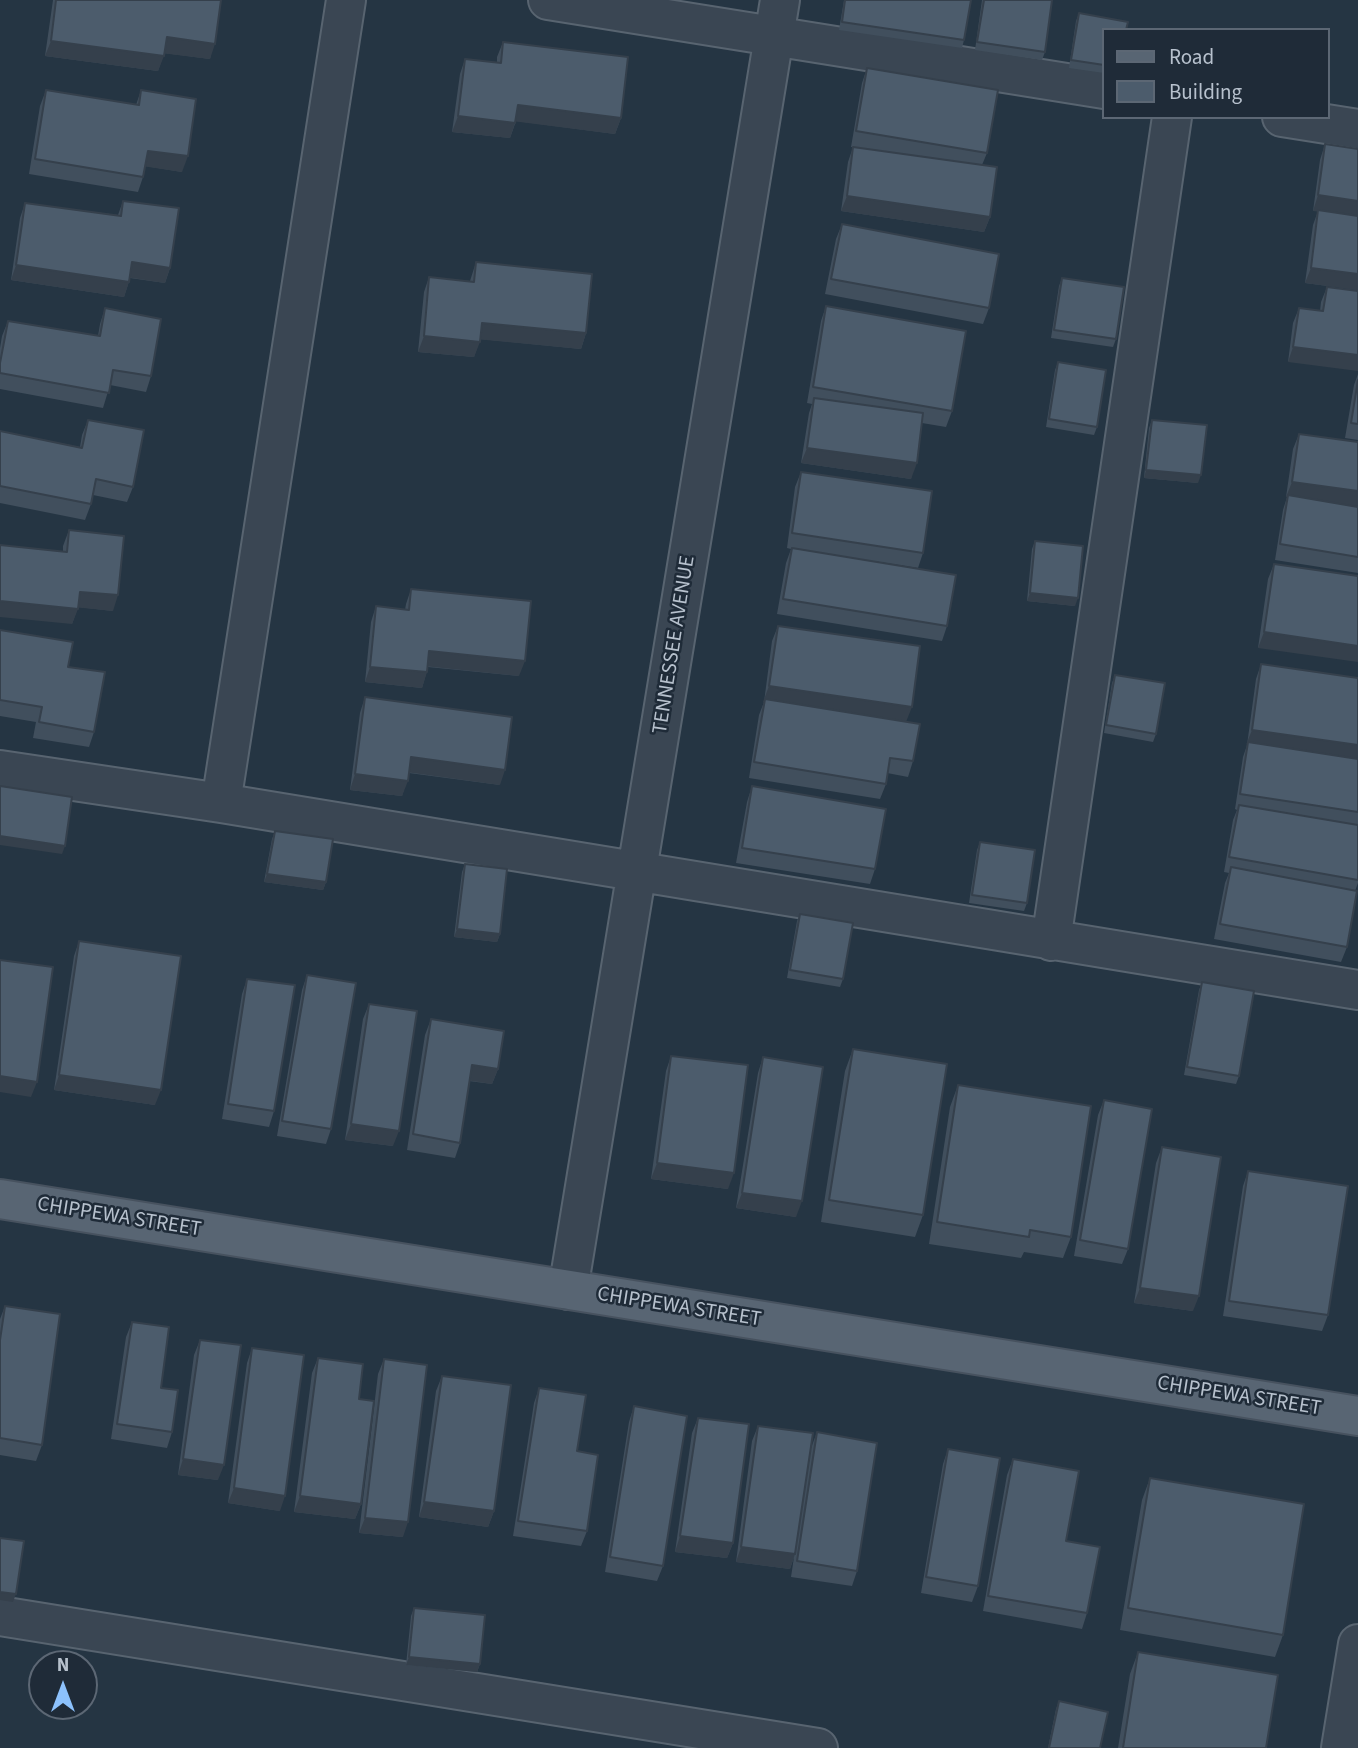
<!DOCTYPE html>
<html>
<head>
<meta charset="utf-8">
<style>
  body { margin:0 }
  #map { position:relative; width:1358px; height:1748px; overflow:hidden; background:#253543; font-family:"Source Sans 3",sans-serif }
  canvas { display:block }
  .legend { position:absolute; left:1102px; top:28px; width:228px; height:91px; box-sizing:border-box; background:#1f2b38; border:2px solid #5c6774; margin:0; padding:9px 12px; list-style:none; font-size:21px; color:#b7c1cd }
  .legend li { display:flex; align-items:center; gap:14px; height:35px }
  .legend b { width:35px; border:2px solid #5c6774 }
  .north { position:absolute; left:28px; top:1650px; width:70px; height:70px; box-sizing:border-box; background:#1f2b38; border:2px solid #5c6774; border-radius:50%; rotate:0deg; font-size:19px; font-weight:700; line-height:28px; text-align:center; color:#b7c1cd }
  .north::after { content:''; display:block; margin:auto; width:24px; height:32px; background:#8cc1fc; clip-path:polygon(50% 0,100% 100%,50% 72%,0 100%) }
</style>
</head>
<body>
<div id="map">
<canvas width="1358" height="1748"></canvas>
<ul class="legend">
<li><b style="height:9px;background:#586573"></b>Road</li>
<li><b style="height:19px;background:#4c5c6c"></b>Building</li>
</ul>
<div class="north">N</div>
</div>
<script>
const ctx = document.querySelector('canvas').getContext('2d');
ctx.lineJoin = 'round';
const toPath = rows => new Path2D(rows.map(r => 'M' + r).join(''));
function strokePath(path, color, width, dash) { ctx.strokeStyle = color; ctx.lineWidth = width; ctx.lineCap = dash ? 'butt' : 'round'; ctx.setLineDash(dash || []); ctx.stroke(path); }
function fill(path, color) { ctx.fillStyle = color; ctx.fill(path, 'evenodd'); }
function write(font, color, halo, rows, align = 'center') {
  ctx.font = font + ' "Source Sans 3",sans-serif'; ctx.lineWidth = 5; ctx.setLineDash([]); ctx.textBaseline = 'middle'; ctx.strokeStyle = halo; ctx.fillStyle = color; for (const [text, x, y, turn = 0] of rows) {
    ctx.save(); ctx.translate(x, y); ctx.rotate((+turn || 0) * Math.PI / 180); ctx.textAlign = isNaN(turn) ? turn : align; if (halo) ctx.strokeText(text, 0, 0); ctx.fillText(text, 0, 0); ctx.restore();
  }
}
const minor = toPath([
  [548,0,1104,89],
  [1282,117,1358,129],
  [0,770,221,803,1358,990],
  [221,803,346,0],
  [1051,941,1172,117],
  [568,1290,780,0],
  [0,1616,818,1748],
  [1341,1748,1358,1644]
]);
const major = toPath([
  [0,1199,1358,1416]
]);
strokePath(minor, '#586470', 42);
strokePath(major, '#47525f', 42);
strokePath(minor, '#3a4653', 38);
strokePath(major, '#586573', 38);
fill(toPath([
  [53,0,221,0,210,59,164,53,158,71,45,56],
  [844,0,971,0,964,40,962,48,839,30],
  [982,0,1052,0,1045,52,1042,60,975,50],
  [1079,13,1104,30,1104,73,1069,68,1076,21],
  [503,42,621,118,615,134,516,121,510,138,452,132,460,74,465,59,497,63,497,57],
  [867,68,987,153,982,165,990,217,984,232,841,211,848,162,853,147,851,147,862,83],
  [46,90,136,105,141,90,182,172,145,166,143,177,138,192,29,174,40,106],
  [1325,144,1358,149,1358,290,1305,283,1313,225,1318,211,1313,211,1320,160],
  [123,201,170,268,165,283,130,278,124,297,11,280,20,218,25,203,118,215],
  [842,224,989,308,983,324,825,294,836,239],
  [476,262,586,333,581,349,480,339,474,357,418,352,424,292,429,277,470,281],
  [1062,278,1116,339,1113,347,1051,338,1059,286],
  [1327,287,1358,291,1288,362,1293,323,1299,308,1320,311,1321,302],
  [826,306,952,411,946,427,922,423,911,479,801,463,809,413,812,404,807,403,821,321],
  [105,308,151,376,146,392,110,385,103,408,0,389,0,348,2,336,8,321,98,336,100,324],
  [1058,362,1097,427,1094,435,1046,427,1055,370],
  [1358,374,1358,440,1345,438,1354,385],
  [88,420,133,487,127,502,93,495,91,504,85,520,0,503,0,431,80,447,82,435],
  [1152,420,1198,483,1144,478,1149,428],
  [1299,434,1358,442,1358,573,1275,560,1283,510,1287,497,1286,497,1293,449],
  [801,472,923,553,918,568,873,561,947,626,942,641,777,614,786,563,791,549,787,548,795,487],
  [69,530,113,611,78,607,72,624,63,551,63,546],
  [1035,541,1075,606,1027,601,1032,549],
  [1274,564,1358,576,1258,648,1268,579],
  [411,589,519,676,428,667,422,688,365,682,371,622,376,606,405,610,406,604],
  [778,626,906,722,913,761,908,777,887,773,886,784,880,799,749,778,759,715,764,702,772,641],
  [0,630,68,667,94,732,89,747,33,738,36,722,0,716],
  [1261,664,1358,678,1358,883,1355,891,1347,947,1341,962,1214,939,1225,883,1229,873,1224,872,1233,820,1237,810,1235,809,1243,757,1247,745,1256,679],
  [1115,675,1156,734,1153,742,1104,733,1112,683],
  [365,697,500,785,409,773,402,796,350,790,360,713],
  [752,786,875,869,870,884,736,863,747,802],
  [275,831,326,882,323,890,264,882,272,839],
  [980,842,1027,903,1024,911,969,903,977,850],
  [465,864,500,934,497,942,454,937,462,872],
  [800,914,843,979,840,987,787,978,797,921],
  [79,941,155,1105,54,1090,74,956],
  [307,975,331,1129,326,1144,277,1136,302,990],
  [247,979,274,1111,269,1127,222,1119,242,994],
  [1202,982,1239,1076,1236,1084,1184,1075,1199,990],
  [369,1004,393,1146,345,1140,363,1019],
  [431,1019,498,1069,492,1084,469,1081,460,1143,455,1158,407,1150,425,1035],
  [853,1049,923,1215,915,1237,821,1222,845,1071],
  [671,1056,728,1189,651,1179,666,1071],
  [763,1057,796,1217,736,1208,758,1073],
  [958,1085,1071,1237,1063,1258,1024,1252,1021,1258,929,1244,950,1107],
  [1104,1100,1128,1249,1122,1264,1074,1256,1098,1115],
  [1162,1147,1193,1311,1134,1303,1156,1163],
  [1248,1171,1328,1315,1322,1331,1223,1316,1243,1186],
  [5,1306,42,1445,36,1461,0,1455,0,1319],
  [132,1322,161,1388,172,1432,167,1448,111,1439,126,1337],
  [200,1340,218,1480,178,1475,194,1355],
  [252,1348,280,1511,228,1503,247,1363],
  [318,1358,359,1399,361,1504,355,1519,294,1512,312,1373],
  [384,1359,403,1537,359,1533,378,1374],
  [442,1376,494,1511,488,1527,419,1517,436,1391],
  [539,1388,587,1531,581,1546,513,1536,534,1403],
  [634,1406,663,1566,657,1581,605,1572,629,1422],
  [698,1418,733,1543,727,1558,675,1552,692,1433],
  [758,1426,801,1514,811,1448,817,1432,857,1571,852,1586,791,1577,794,1557,790,1569,736,1562,752,1441],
  [948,1449,978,1586,972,1602,921,1593,943,1464],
  [1013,1459,1066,1541,1087,1613,1082,1629,983,1611,1007,1475],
  [1150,1478,1283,1635,1275,1657,1120,1630,1142,1500],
  [414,1608,480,1664,477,1672,406,1665,411,1616],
  [1138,1652,1266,1748,1118,1748,1130,1674],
  [1059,1701,1100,1748,1048,1748,1056,1709]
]), '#414f5d');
fill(toPath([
  [167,37,215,44,210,59,161,53],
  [51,41,164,56,158,71,45,56],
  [518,105,621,118,615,134,512,121],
  [458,116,515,123,510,138,452,132],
  [148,151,188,156,182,172,142,166],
  [1318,195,1358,201,1358,217,1313,211],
  [847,196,990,217,984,232,841,211],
  [132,262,170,268,165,283,126,277],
  [16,265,129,282,124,297,11,280],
  [1311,268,1358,274,1358,290,1305,283],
  [482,323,586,333,581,349,476,339],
  [424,336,480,342,474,357,418,352],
  [1293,347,1358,355,1358,371,1288,362],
  [807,448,917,463,911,479,801,463],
  [1146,470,1201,475,1198,483,1144,478],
  [1292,482,1358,491,1358,507,1286,497],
  [80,592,118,595,113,611,74,607],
  [1030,593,1078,598,1075,606,1027,601],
  [0,601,78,609,72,624,0,617],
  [1264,632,1358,646,1358,662,1258,648],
  [429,651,525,661,519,676,424,666],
  [370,667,427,672,422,688,365,682],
  [769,686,912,707,906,722,763,702],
  [1252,730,1358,745,1358,761,1248,742,1246,745],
  [411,757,505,770,500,785,406,772],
  [355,774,408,781,402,796,350,790],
  [0,836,65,846,62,854,0,845],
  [267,874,326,882,323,890,264,882],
  [457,929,500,934,497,942,454,937],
  [472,1065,498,1069,492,1084,466,1080],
  [59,1075,161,1090,155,1105,54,1090],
  [0,1076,37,1082,31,1097,0,1092],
  [351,1124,399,1131,393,1146,345,1140],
  [657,1163,734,1173,728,1189,651,1179],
  [742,1193,802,1201,796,1217,736,1208],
  [1140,1288,1199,1296,1193,1311,1134,1303],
  [183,1459,224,1465,218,1480,178,1475],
  [234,1488,285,1496,280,1511,228,1503],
  [300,1496,361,1504,355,1519,294,1512],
  [424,1502,494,1511,488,1527,419,1517],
  [365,1518,408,1522,403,1537,359,1533],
  [680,1536,733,1543,727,1558,675,1552],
  [741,1547,795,1554,790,1569,736,1562],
  [0,1592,16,1594,13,1602,0,1600],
  [409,1657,480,1664,477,1672,406,1665]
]), '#35404c');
const building = toPath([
  [56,0,221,0,215,44,167,37,164,56,51,41,56,0],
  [845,0,971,0,964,40,842,22,845,0],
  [984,0,1052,0,1045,52,977,42,984,0],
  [1079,13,1128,22,1126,30,1104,30,1104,65,1071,60,1079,13],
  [503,42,628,57,621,118,518,105,515,123,458,116,465,59,501,63,503,42],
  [867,68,998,90,987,153,856,131,867,68],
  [46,90,139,105,141,90,196,99,188,156,148,151,143,177,35,159,46,90],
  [1325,144,1358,149,1358,201,1318,195,1325,144],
  [853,147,997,167,990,217,847,196,853,147],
  [123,201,179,208,170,268,132,262,129,282,16,265,25,203,121,216,123,201],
  [1318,210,1358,216,1358,274,1311,268,1318,210],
  [842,224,999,254,989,308,831,279,842,224],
  [476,262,592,274,586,333,482,323,480,342,424,336,429,277,474,282,476,262],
  [1062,278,1124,287,1116,339,1054,330,1062,278],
  [1327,287,1358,291,1358,355,1293,347,1299,308,1323,311,1327,287],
  [826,306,966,331,952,411,813,387,826,306],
  [105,308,161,319,151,376,113,370,109,393,0,373,0,363,8,321,100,336,105,308],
  [1058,362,1106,370,1097,427,1049,419,1058,362],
  [1358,380,1358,424,1351,423,1358,380],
  [814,398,923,413,917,463,807,448,814,398],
  [88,420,144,430,133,487,96,479,91,504,0,486,0,431,82,448,88,420],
  [1152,420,1207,425,1201,475,1146,470,1152,420],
  [1299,434,1358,442,1358,491,1292,482,1299,434],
  [801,472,932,491,923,553,792,533,801,472],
  [1288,495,1358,507,1358,557,1280,544,1288,495],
  [69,530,124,536,118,595,80,592,78,609,0,601,0,545,67,552,69,530],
  [1035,541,1083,546,1078,598,1030,593,1035,541],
  [792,548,956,575,947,626,783,599,792,548],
  [1274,564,1358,576,1358,646,1264,632,1274,564],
  [411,589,531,601,525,661,429,651,427,672,370,667,376,606,409,610,411,589],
  [778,626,920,646,912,707,769,686,778,626],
  [0,630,73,642,68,667,105,672,94,732,39,722,42,707,0,700,0,630],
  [1261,664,1358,678,1358,745,1252,730,1261,664],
  [1115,675,1165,683,1156,734,1106,725,1115,675],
  [365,697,512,717,505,770,411,757,408,781,355,774,365,697],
  [765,699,920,724,913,761,890,758,886,784,754,762,765,699],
  [1248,742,1358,759,1358,812,1240,794,1248,742],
  [0,786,72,797,65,846,0,836,0,786],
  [752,786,886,809,875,869,742,848,752,786],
  [1239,805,1358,825,1358,880,1229,857,1239,805],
  [275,831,333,839,326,882,267,874,275,831],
  [980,842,1035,850,1027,903,972,895,980,842],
  [465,864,507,869,500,934,457,929,465,864],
  [1231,867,1357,891,1347,947,1220,924,1231,867],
  [800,914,853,923,843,979,790,970,800,914],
  [79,941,181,956,161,1090,59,1075,79,941],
  [0,960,53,967,37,1082,0,1076,0,960],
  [307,975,356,983,331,1129,282,1121,307,975],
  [247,979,295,985,274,1111,228,1104,247,979],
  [1202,982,1254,991,1239,1076,1187,1067,1202,982],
  [369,1004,417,1011,399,1131,351,1124,369,1004],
  [431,1019,504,1031,498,1069,472,1065,460,1143,413,1134,431,1019],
  [853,1049,947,1064,923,1215,829,1200,853,1049],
  [671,1056,748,1065,734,1173,657,1163,671,1056],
  [763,1057,823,1067,802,1201,742,1193,763,1057],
  [958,1085,1091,1106,1071,1237,1030,1230,1029,1237,937,1222,958,1085],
  [1104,1100,1152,1109,1128,1249,1080,1240,1104,1100],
  [1162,1147,1221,1157,1199,1296,1140,1288,1162,1147],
  [1248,1171,1348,1186,1328,1315,1229,1301,1248,1171],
  [5,1306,60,1314,42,1445,0,1438,0,1340,5,1306],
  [132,1322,169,1327,161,1388,178,1390,172,1432,117,1424,132,1322],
  [200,1340,241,1345,224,1465,183,1459,200,1340],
  [252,1348,304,1355,285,1496,234,1488,252,1348],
  [318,1358,363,1364,359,1399,374,1401,361,1504,300,1496,318,1358],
  [384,1359,427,1365,408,1522,365,1518,384,1359],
  [442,1376,511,1385,494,1511,424,1502,442,1376],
  [539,1388,586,1395,577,1451,598,1455,587,1531,518,1521,539,1388],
  [634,1406,687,1416,663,1566,610,1557,634,1406],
  [698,1418,749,1424,733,1543,680,1536,698,1418],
  [758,1426,813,1433,795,1554,741,1547,758,1426],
  [817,1432,877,1443,857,1571,797,1561,817,1432],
  [948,1449,1000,1458,978,1586,926,1577,948,1449],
  [1013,1459,1079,1471,1066,1541,1100,1547,1087,1613,988,1596,1013,1459],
  [1150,1478,1304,1504,1283,1635,1128,1608,1150,1478],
  [0,1538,24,1541,16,1594,0,1592,0,1538],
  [414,1608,485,1615,480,1664,409,1657,414,1608],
  [1138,1652,1278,1675,1266,1748,1123,1748,1138,1652],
  [1059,1701,1108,1712,1100,1748,1049,1748,1059,1701]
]);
fill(building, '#4c5c6c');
strokePath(building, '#35404c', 2);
write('21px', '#b7c1cd', '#1f2b38', [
  ["TENNESSEE AVENUE",675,645,-81],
  ["CHIPPEWA STREET",119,1218,9],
  ["CHIPPEWA STREET",679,1308,9],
  ["CHIPPEWA STREET",1239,1397,9]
]);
</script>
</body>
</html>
